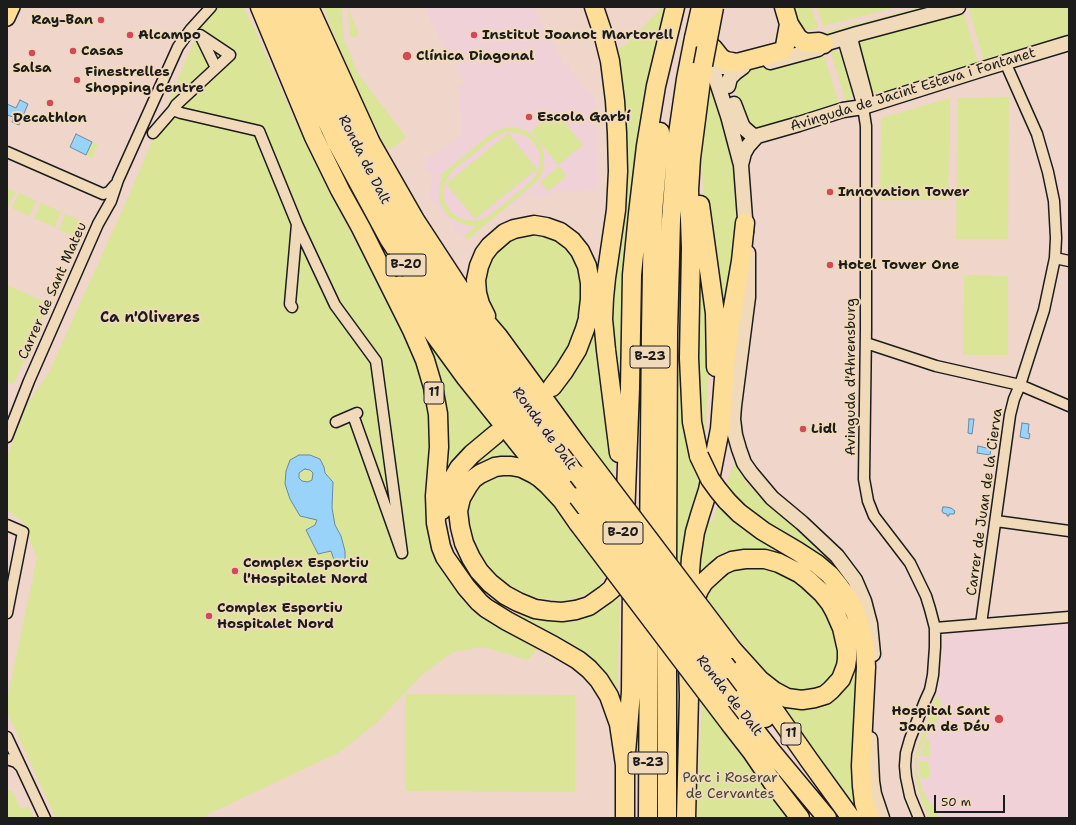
<!DOCTYPE html>
<html>
<head>
<meta charset="utf-8">
<style>
  body { margin:0 }
  #map { position:relative; width:1076px; height:825px; overflow:hidden; background:#f0d5cb; font-family:"Shantell Sans",sans-serif }
  canvas { display:block }
  .frame { position:absolute; inset:0; border:8px solid #1c1c1c; pointer-events:none }
  .scale { position:absolute; left:934px; top:795px; width:71px; height:18px; box-sizing:border-box; border:2px solid #1c1c1c; border-top:0; padding-left:5px; font-size:12px; line-height:14px; white-space:nowrap; color:#1c1c1c; -webkit-text-stroke:3px #f1daba; paint-order:stroke }
</style>
</head>
<body>
<div id="map">
<canvas width="1076" height="825"></canvas>
<div class="frame"></div>
<div class="scale">50 m</div>
</div>
<script>
const ctx = document.querySelector('canvas').getContext('2d');
ctx.lineJoin = 'round';
function fill(path, color) { ctx.fillStyle = color; ctx.fill(path, 'evenodd'); }
const toPath = rows => new Path2D(rows.map(r => 'M' + r).join(''));
function strokePath(path, color, width, dash) { ctx.strokeStyle = color; ctx.lineWidth = width; ctx.lineCap = dash ? 'butt' : 'round'; ctx.setLineDash(dash || []); ctx.stroke(path); }
function write(font, color, halo, rows, align = 'center') {
  ctx.font = font + ' "Shantell Sans",sans-serif'; ctx.lineWidth = 4; ctx.setLineDash([]); ctx.textBaseline = 'middle'; ctx.strokeStyle = halo; ctx.fillStyle = color; for (const [text, x, y, turn = 0] of rows) {
    ctx.save(); ctx.translate(x, y); ctx.rotate((+turn || 0) * Math.PI / 180); ctx.textAlign = isNaN(turn) ? turn : align; if (halo) ctx.strokeText(text, 0, 0); ctx.fillText(text, 0, 0); ctx.restore();
  }
}
fill(toPath([
  [425,7,537,7,534,10,553,45,563,61,585,88,595,99,598,190,560,191,537,199,531,193,515,206,514,205,504,209,466,241,430,199,432,175,425,170,425,160,462,136,459,88,458,83,459,85,464,81,458,74,461,72,444,48],
  [1069,623,1069,818,929,818,922,802,917,786,915,773,915,758,918,745,935,701,941,681,942,672,943,645,946,636,951,632,958,631]
]), '#f0d1d7');
fill(toPath([
  [219,7,243,7,255,30,297,125,346,224,381,288,413,351,428,394,432,461,436,559,464,602,486,619,539,647,528,660,484,647,453,652,423,674,375,724,340,752,200,818,56,818,7,712,7,700,37,558,22,521,7,510,7,457,28,403,49,372,131,191,199,29],
  [323,7,341,7,344,39,358,74,406,137,390,150,384,144,354,82,339,48],
  [662,7,666,7,648,93,621,386,614,386,608,328,620,79,618,49,628,43],
  [789,7,811,7,818,28,800,32],
  [817,7,898,7,823,26],
  [921,7,944,7,827,37,825,32],
  [978,7,1069,7,1069,38,985,64,969,9],
  [348,8,358,32,357,36,353,38,350,34],
  [963,11,979,66,874,97,871,94,857,42,858,39],
  [834,49,838,51,842,55,852,89,851,97,850,99,846,102,830,50],
  [823,52,839,104,762,128,753,129,743,120,734,86,741,73],
  [708,79,718,104,730,151,734,177,736,208,732,278,722,318,704,200,702,167,703,129],
  [1009,97,1008,239,956,239,958,98],
  [950,98,948,200,880,200,881,118],
  [556,112,583,145,558,165,531,131],
  [511,127,518,128,527,131,533,136,538,140,543,150,544,157,544,166,542,173,538,180,532,186,467,240,464,236,476,226,466,225,460,223,450,218,445,212,440,203,439,193,440,184,443,175,440,177,439,176,492,133,501,129],
  [506,132,512,132,522,134,530,139,535,145,539,152,540,159,539,167,536,175,528,184,486,218,480,220,472,221,459,218,450,211,444,200,443,189,448,177,453,170,495,137],
  [508,133,537,169,475,219,446,184],
  [92,142,98,144,92,158,86,155],
  [559,166,567,176,548,191,540,182],
  [7,188,15,192,8,207,7,206],
  [19,193,36,201,29,216,12,208],
  [41,203,61,212,55,227,34,218],
  [65,214,79,220,72,235,59,230],
  [696,223,705,265,710,355,704,446,699,422],
  [529,230,561,240,578,259,584,295,575,336,546,384,488,310,482,279,493,249],
  [964,275,1008,276,1008,355,963,355],
  [7,285,49,304,38,328,40,333,29,359,24,361,13,385,7,382],
  [594,311,613,448,613,477,552,392],
  [417,328,496,428,441,485],
  [680,328,682,329,701,477,697,500,683,552,683,568,677,560,678,456,678,375],
  [503,436,525,462,472,472,458,544,539,616,617,590,620,594,617,697,609,675,599,666,491,597,479,587,468,574,461,562,452,535,451,522,463,475],
  [736,459,739,469,746,483,764,500,791,521,840,568,853,594,834,566,820,555,805,544,770,526,749,511,727,490,727,483,728,478],
  [498,475,518,475,533,483,544,493,605,575,598,588,590,593,572,600,561,601,545,599,528,596,514,590,502,581,490,570,482,560,475,544,470,530,468,514,470,499,472,494,480,484],
  [718,503,799,559,824,579,839,599,848,620,855,640,857,661,858,815,780,706,784,703,830,697,849,628,763,552,697,585,699,553,708,521,713,521],
  [739,565,768,566,801,581,827,611,839,647,839,662,836,671,823,688,795,692,772,680,723,620,701,592,707,582],
  [405,694,575,695,575,792,405,791],
  [936,696,940,700,943,708,941,716,928,732,921,747,918,759,918,774,923,791,929,802,935,807,939,816,939,818,929,818,922,802,917,786,915,773,915,758,918,745],
  [702,704,724,730,796,818,696,818],
  [926,738,930,739,929,751,931,755,929,757,921,755],
  [919,761,926,761,929,764,929,778,923,779,920,774],
  [7,790,12,791,21,809,28,807,34,818,7,818]
]), '#dae598');
const water = toPath([
  [20,100,28,104,19,125,12,122,13,117,7,115,7,104,16,108,20,100],
  [76,134,92,142,86,155,70,147,76,134],
  [969,419,974,419,972,434,968,433,969,419],
  [1022,423,1029,424,1028,433,1030,434,1029,439,1020,437,1022,423],
  [978,446,991,449,990,455,977,453,978,446],
  [299,455,310,455,320,459,324,467,325,473,333,482,332,508,335,525,341,536,345,551,345,558,341,563,337,563,333,557,331,551,318,554,306,530,315,525,317,520,300,516,290,499,285,484,286,471,290,460,299,455],
  [305,469,310,470,313,473,312,480,308,482,302,481,299,478,299,473,303,470,305,469],
  [943,507,946,507,951,508,955,511,954,514,949,514,949,516,947,516,947,514,943,513,942,511,943,507]
]);
fill(water, '#9ad3fa');
strokePath(water, '#688aa1', 1);
const street = toPath([
  [855,35,853,42,867,95,867,99,863,107],
  [843,39,863,107,866,126,866,329,864,479,868,501,874,516,910,563,926,596,930,609,935,628,935,647,933,675,930,690,925,701,910,739,906,753,905,766,906,777,910,796,919,818],
  [173,110,176,105,216,68,230,55,200,35,216,68],
  [153,133,173,110,181,113,259,131,297,224,290,304,292,307],
  [7,152,103,194,109,192,115,185],
  [297,224,335,305,376,361,402,553,353,415],
  [1055,258,1069,261],
  [866,343,936,366,1020,385,1069,406],
  [336,422,357,413],
  [7,437,29,381,98,224,111,201,118,180,178,47,191,29,211,7],
  [996,521,1069,531],
  [7,525,23,532,7,613],
  [981,624,1010,415,1014,399,1020,385,1044,310,1055,258,1056,238,1054,201,1048,172,1037,134,1005,62],
  [935,628,1069,617],
  [7,737,45,818],
  [7,759,16,762,21,767]
]);
const secondary = toPath([
  [709,58,728,116,741,165],
  [710,62,712,65,716,67,738,67],
  [770,62,818,49,824,44,857,34,958,7],
  [728,86,730,78,735,73,743,67],
  [734,104,742,125,744,128,752,135,757,136],
  [757,136,799,124,843,110,863,107,983,69,1069,43],
  [746,232,741,165,744,153,748,146,757,136],
  [748,253,748,297,734,406,733,419,735,435,739,449,744,463,751,473,772,498,802,523,837,556,855,580,864,601,870,624,873,654],
  [870,739,872,781,874,794,882,818]
]);
const primary = toPath([
  [7,18,12,7]
]);
const highway = toPath([
  [260,7,314,137,340,190,361,228,412,330,425,360,433,387,438,414,439,447,435,496,436,523,441,547,445,557,466,587,479,602,486,608,507,621,554,646,578,660,589,669,599,680,609,696,619,724,625,765],
  [276,7,302,67,337,143,389,239,441,317,578,497],
  [293,7,351,136,399,228,453,306,533,412,578,475],
  [309,7,371,143,415,220,468,301,498,336,576,443],
  [594,7,604,37,610,61,615,101,617,133,618,171,616,210,606,278,604,298,603,319,606,350,619,453],
  [784,7,789,24,798,38,805,43,819,42,824,44],
  [713,48,721,58,726,61,732,62,737,63,779,52,783,50,785,46,789,24],
  [700,205,715,313,716,367],
  [400,285,426,323,466,378,546,478],
  [486,316,480,304,477,293,476,280,479,266,484,254,490,246,505,233,514,229,534,225,546,227,560,232,572,241,580,251,587,266,590,283,590,299,588,316],
  [552,387,564,371,577,350,585,329,592,305],
  [699,456,692,422,689,358,691,248,689,190,691,158,703,65],
  [727,501,739,513,763,531,797,551,817,564,830,575,839,586,847,597,855,612,860,626,865,648,866,667,861,766,862,786,864,803,869,818],
  [442,510,445,495,449,485,459,468,472,454,496,434],
  [625,518,630,388,632,275,638,214,646,146,656,86,675,7],
  [578,523,562,500,548,485,540,478,534,474,522,468,511,466,502,466,495,467,480,474,473,479,468,486,461,498,458,511,460,527,464,543,471,558,479,571,490,583,505,595,518,602,535,609,549,611,562,612,576,610,589,606,606,594,612,589,620,574,623,564],
  [649,548,651,331,653,212,660,132],
  [667,573,668,333,671,220,677,141,686,79,694,38],
  [688,601,691,558,695,532,700,515,708,490,720,429,725,365,730,324,741,261,745,223],
  [692,608,699,590,704,582,716,571,723,565,732,561,745,559,765,559,779,563,799,573,808,580,822,593,830,603,835,612,842,628,847,650,847,659,846,666,841,679,831,690,825,695,815,698,802,700,787,698,774,691,760,680,732,649],
  [728,669,765,718],
  [755,683,809,760,851,818],
  [729,697,772,752,827,818],
  [731,725,752,752,773,783,800,818],
  [625,818,625,765,631,692,632,585],
  [648,818,649,608],
  [667,818,667,631],
  [686,818,689,696,688,661]
]);
strokePath(street, '#1c1c1c', 13);
strokePath(secondary, '#1c1c1c', 17);
strokePath(primary, '#1c1c1c', 18);
strokePath(highway, '#1c1c1c', 21);
strokePath(street, '#f1daba', 10);
strokePath(secondary, '#f1daba', 14);
strokePath(primary, '#fedd96', 15);
strokePath(highway, '#fedd96', 18);
const highwayBridge = toPath([
  [694,38,701,7],
  [703,65,714,7],
  [576,443,732,649],
  [699,456,710,479,718,490,727,501],
  [578,475,728,669],
  [578,497,729,697],
  [578,523,731,725]
]);
strokePath(highwayBridge, '#1c1c1c', 21, []);
strokePath(highwayBridge, '#fedd96', 18);
for (const [x, y, r, color] of [
  [101,20,4,"#d1495b"],
  [130,35,4,"#d1495b"],
  [474,35,4,"#d1495b"],
  [73,51,4,"#d1495b"],
  [32,53,4,"#d1495b"],
  [407,56,5,"#d1495b"],
  [77,80,4,"#d1495b"],
  [50,103,4,"#d1495b"],
  [529,117,4,"#d1495b"],
  [830,192,4,"#d1495b"],
  [830,265,4,"#d1495b"],
  [803,429,4,"#d1495b"],
  [235,571,4,"#d1495b"],
  [209,616,4,"#d1495b"],
  [999,719,5,"#d1495b"]
]) { const dot = new Path2D(); dot.arc(x, y, r, 0, 2 * Math.PI); ctx.fillStyle = color; ctx.fill(dot); strokePath(dot, '#f1daba', 1.5); }
for (const [x, y, w] of [
  [406,265,40],
  [650,357,40],
  [434,393,20],
  [623,533,40],
  [791,734,20],
  [648,763,40]
]) { const box = new Path2D(); box.roundRect(x - w / 2, y - 11, w, 22, 3); ctx.fillStyle = '#f1daba'; ctx.fill(box); strokePath(box, '#1c1c1c', 1); }
write('bold 13px', '#1c1c1c', null, [
  ["B-20",406,265],
  ["B-23",650,357],
  ["11",434,393],
  ["B-20",623,533],
  ["11",791,734],
  ["B-23",648,763]
]);
write('bold 14px', '#1c1c1c', '#f1daba', [
  ["Ray-Ban",93,20,"right"],
  ["Alcampo",138,35],
  ["Institut Joanot Martorell",482,35],
  ["Casas",81,51],
  ["Clínica Diagonal",416,56],
  ["Salsa",32,68,"center"],
  ["Finestrelles",85,72],
  ["Shopping Centre",85,88],
  ["Escola Garbí",537,117],
  ["Decathlon",50,118,"center"],
  ["Innovation Tower",838,192],
  ["Hotel Tower One",838,265],
  ["Lidl",811,429],
  ["Complex Esportiu",243,563],
  ["l'Hospitalet Nord",243,579],
  ["Complex Esportiu",217,608],
  ["Hospitalet Nord",217,624],
  ["Hospital Sant",990,711,"right"],
  ["Joan de Déu",990,727,"right"]
], 'left');
write('14px', '#1c1c1c', '#f1daba', [
  ["Avinguda de Jacint Esteva i Fontanet",913,90,-17],
  ["Ronda de Dalt",364,160,63],
  ["Carrer de Sant Mateu",53,291,-66],
  ["Avinguda d'Ahrensburg",851,377,-90],
  ["Ronda de Dalt",544,429,54],
  ["Carrer de Juan de la Cierva",985,502,-82],
  ["Ronda de Dalt",729,696,52]
]);
write('14px', '#424435', '#f1daba', [
  ["Parc i Roserar",730,778],
  ["de Cervantes",730,794]
]);
write('bold 15px', '#1c1c1c', '#f1daba', [
  ["Ca n'Oliveres",150,318]
]);
</script>
</body>
</html>
